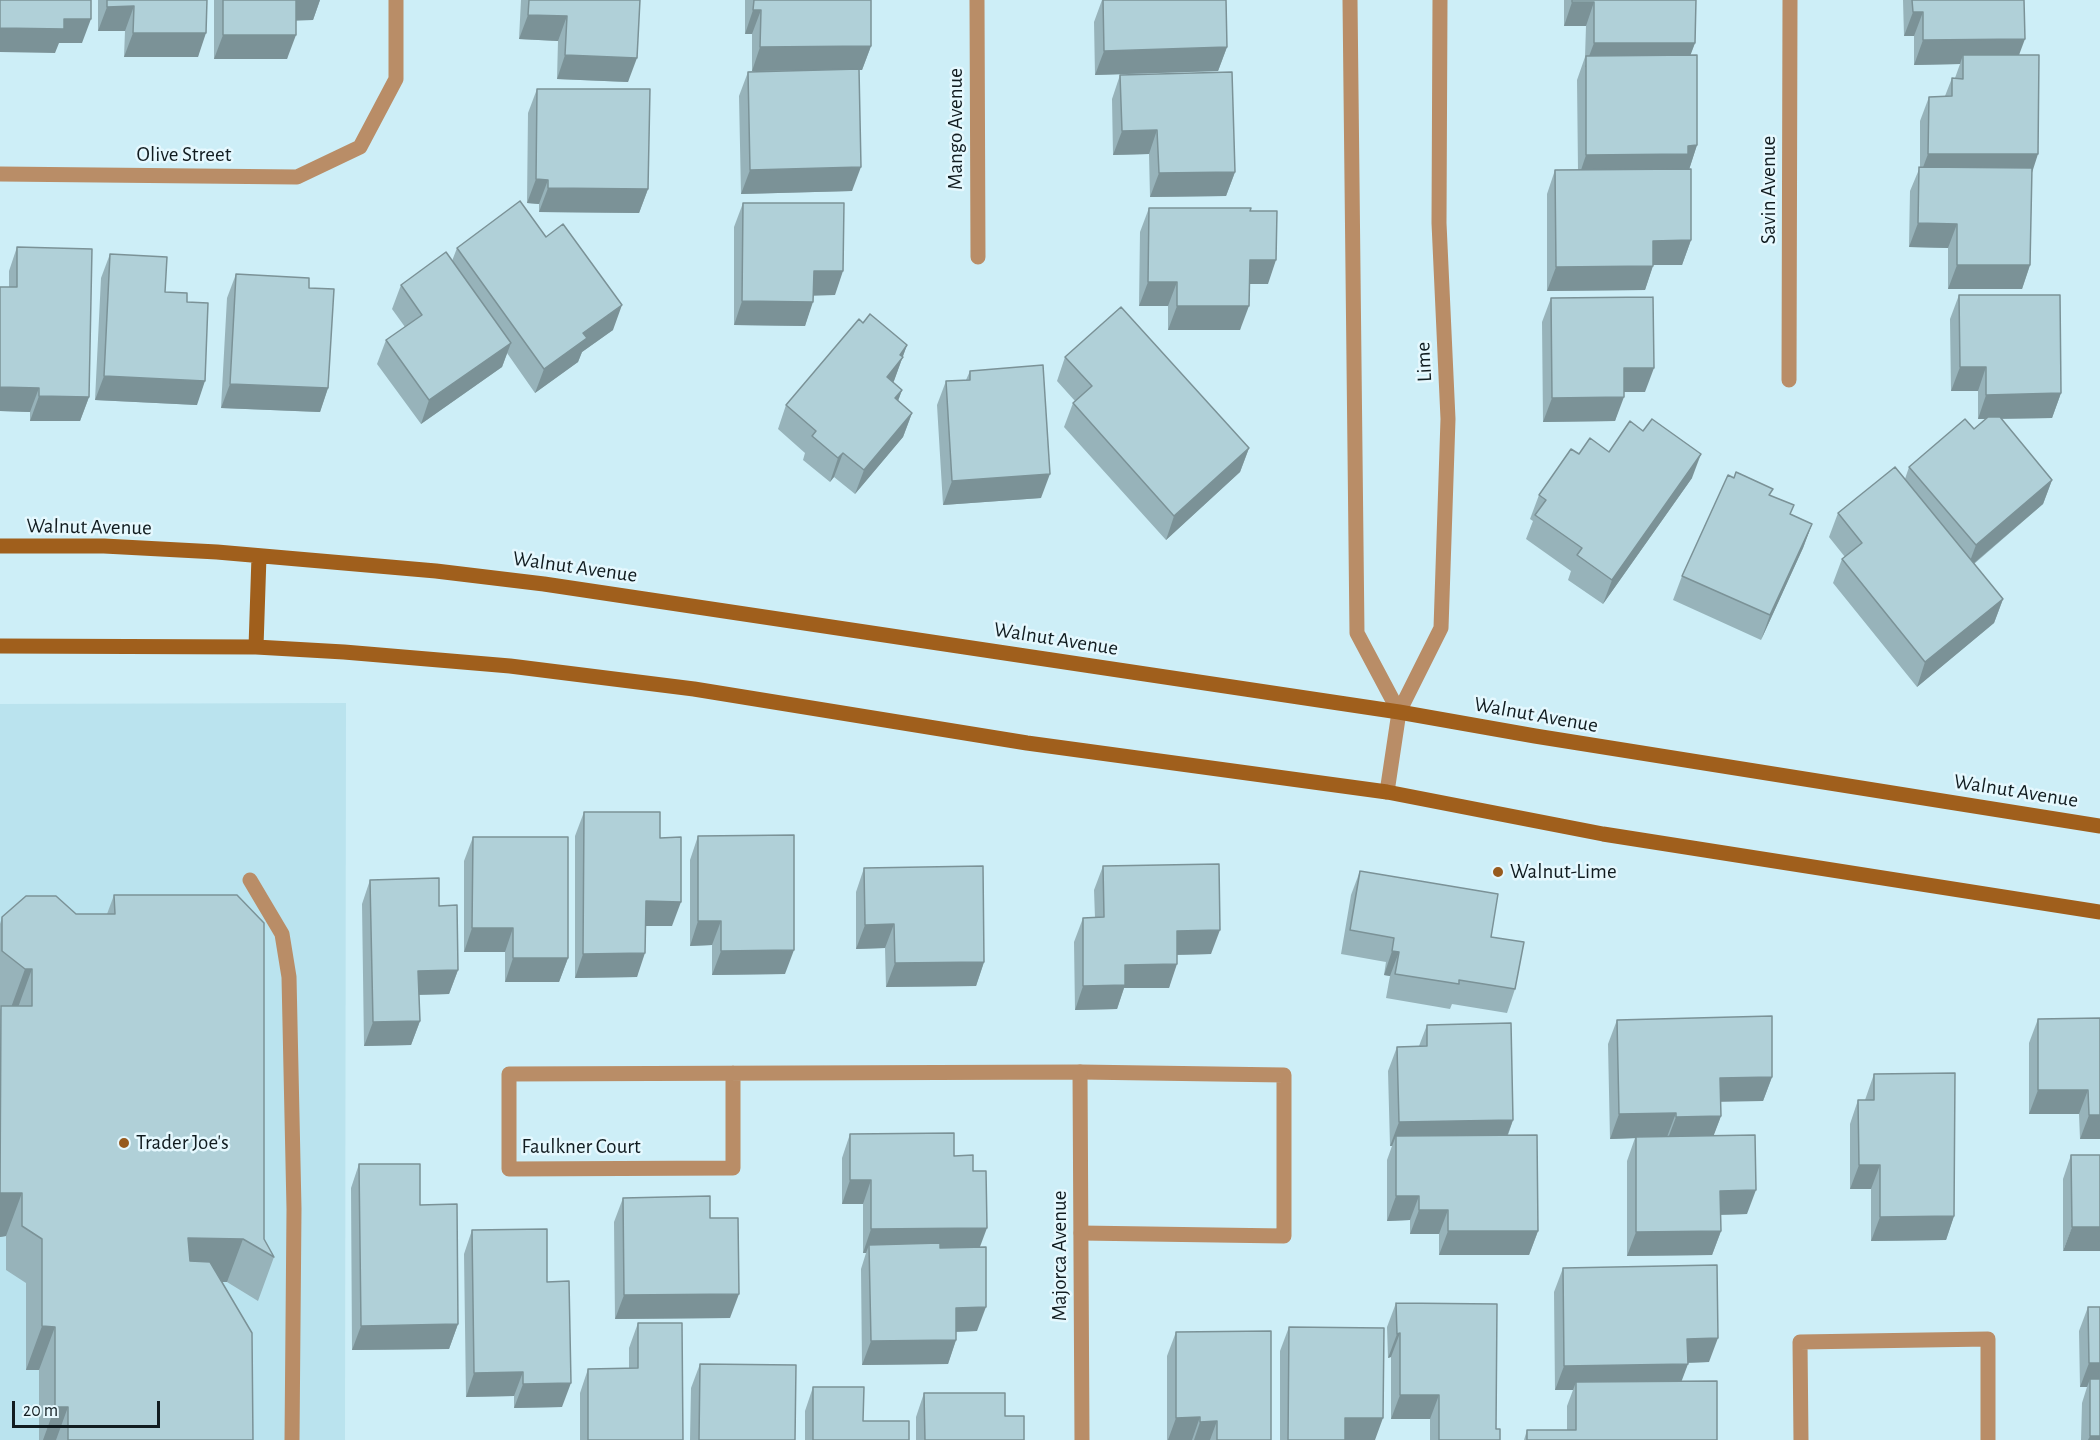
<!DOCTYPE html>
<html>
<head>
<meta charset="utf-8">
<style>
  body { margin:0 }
  #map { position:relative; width:2100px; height:1440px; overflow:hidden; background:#cdeef7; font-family:"Alegreya Sans",sans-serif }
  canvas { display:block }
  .scale { position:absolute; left:12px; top:1401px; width:148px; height:27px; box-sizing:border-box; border:3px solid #111c20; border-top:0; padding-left:8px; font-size:18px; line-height:21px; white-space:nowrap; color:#111c20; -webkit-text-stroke:4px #e5f8fe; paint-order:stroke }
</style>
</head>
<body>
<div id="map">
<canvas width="2100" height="1440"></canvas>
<div class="scale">20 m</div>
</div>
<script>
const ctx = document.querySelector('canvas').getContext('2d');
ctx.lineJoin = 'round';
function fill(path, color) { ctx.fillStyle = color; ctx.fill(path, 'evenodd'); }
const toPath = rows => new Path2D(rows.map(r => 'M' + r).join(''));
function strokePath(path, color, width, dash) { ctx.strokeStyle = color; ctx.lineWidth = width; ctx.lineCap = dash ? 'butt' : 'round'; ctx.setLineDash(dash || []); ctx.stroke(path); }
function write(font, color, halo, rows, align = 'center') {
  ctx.font = font + ' "Alegreya Sans",sans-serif'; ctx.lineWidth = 5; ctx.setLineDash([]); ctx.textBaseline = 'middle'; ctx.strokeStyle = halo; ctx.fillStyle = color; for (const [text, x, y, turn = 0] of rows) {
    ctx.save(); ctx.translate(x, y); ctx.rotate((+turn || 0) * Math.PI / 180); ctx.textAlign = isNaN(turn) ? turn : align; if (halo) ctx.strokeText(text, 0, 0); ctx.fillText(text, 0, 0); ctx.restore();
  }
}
fill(toPath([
  [346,703,345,1440,0,1440,0,704]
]), '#bae3ee');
strokePath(toPath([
  [250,880,282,934,289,977,294,1209,292,1440],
  [1080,1072,1284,1075,1284,1236,1081,1233],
  [1801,1440,1800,1342,1988,1339,1988,1440]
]), '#b98d67', 15);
strokePath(toPath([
  [977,0,978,257],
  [0,174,297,177,360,147,396,79,396,0],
  [1789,380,1790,0],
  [733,1073,733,1168,509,1169,509,1074,1080,1072,1082,1440]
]), '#b98d67', 15);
strokePath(toPath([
  [1350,0,1357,633,1399,712],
  [1387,792,1399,712,1441,628,1448,419,1439,223,1440,0]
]), '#b98d67', 15);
strokePath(toPath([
  [0,546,104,546,217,552,436,571,544,584,1399,712,1535,736,2100,826],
  [0,646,256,647,344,652,510,666,694,689,1027,743,1387,792,1603,834,2100,912],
  [256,647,259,556]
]), '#a05f1c', 15);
fill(toPath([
  [98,0,207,0,198,57,124,57,125,31,98,31],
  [214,0,320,0,313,20,296,20,287,59,214,59],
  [521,0,640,0,628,82,557,79,558,41,519,39],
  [745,0,871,0,871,46,862,70,859,70,852,191,741,194,739,96,748,72,809,70,752,71,752,34,745,34],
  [1102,0,1226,0,1227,47,1218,71,1095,75,1094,22],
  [1564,0,1696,0,1695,43,1690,55,1697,145,1689,169,1691,240,1682,265,1653,265,1645,290,1547,291,1547,194,1555,170,1578,170,1577,80,1585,57,1586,26,1564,26],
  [1903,0,2024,0,2019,55,2032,172,2030,265,2022,289,1948,289,1948,248,1909,247,1910,191,1920,167,1920,121,1929,97,1945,96,1952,78,1955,78,1960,64,1914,65,1914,36,1904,36],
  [1120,75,1235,172,1226,196,1150,197,1149,154,1113,155,1112,99],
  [537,89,648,189,639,213,539,212,539,204,527,203,528,113],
  [743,203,835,295,814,295,805,326,734,325,734,227],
  [1149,208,1250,211,1268,284,1249,284,1240,330,1168,330,1168,306,1139,306,1140,232],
  [17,247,89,397,80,421,30,421,30,412,0,411,0,287,9,287,9,271],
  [457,248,613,330,582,352,578,362,535,393,507,353,502,367,421,424,377,364,386,340,405,327,392,309,401,285,452,261],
  [110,254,165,292,187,302,197,405,95,400,101,278],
  [236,274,309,288,328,388,320,412,221,408,227,298],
  [1959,295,2061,393,2052,418,2001,419,2052,480,2043,504,1974,564,2003,599,1994,623,1917,687,1833,583,1842,559,1845,557,1829,537,1838,513,1905,479,1909,467,1974,429,1986,419,1978,419,1978,391,1951,391,1950,319],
  [1551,298,1645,392,1624,392,1615,421,1543,422,1542,322],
  [863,323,907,345,893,383,902,390,898,401,912,413,903,437,855,494,834,477,830,482,803,460,805,453,778,429,786,405],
  [1065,357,1249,448,1240,472,1166,540,1064,427,1073,403,1075,401,1057,381],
  [970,371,1041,498,943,505,937,405,946,381,966,380],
  [1609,452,1692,478,1603,604,1568,580,1571,571,1526,539,1533,521,1530,519,1539,495,1579,454],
  [1770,495,1791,514,1812,524,1803,548,1761,640,1673,600,1682,576],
  [584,812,660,838,672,926,646,926,637,977,575,978,575,836],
  [698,836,785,974,712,975,712,945,690,946,690,860],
  [473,837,568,958,559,982,505,982,505,952,464,952,464,861],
  [1103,866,1211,954,1177,955,1169,988,1124,988,1117,1009,1075,1010,1074,942,1083,918,1095,918,1094,890],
  [864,868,984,962,976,986,886,987,885,948,856,949,856,892],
  [1360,871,1491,937,1515,989,1507,1013,1452,1004,1450,1009,1386,998,1390,976,1384,975,1386,962,1341,954,1351,895],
  [370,880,439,906,458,970,449,994,419,995,420,1021,411,1045,364,1046,362,904],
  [114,895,264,1239,274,1257,258,1301,227,1282,222,1282,253,1440,39,1440,39,1370,26,1370,26,1283,6,1270,6,1236,0,1237,0,1010,1,1007,0,1006,0,924,2,917,107,914],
  [2100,1018,2100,1139,2080,1139,2079,1114,2029,1114,2029,1043,2038,1019],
  [1617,1020,1772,1077,1763,1101,1721,1101,1721,1116,1713,1136,1747,1214,1721,1215,1721,1231,1712,1255,1627,1256,1627,1161,1635,1138,1610,1139,1608,1044],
  [1427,1025,1513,1120,1508,1135,1538,1231,1529,1255,1439,1255,1439,1234,1410,1234,1410,1220,1387,1221,1387,1160,1392,1146,1390,1146,1388,1071,1397,1047,1419,1046],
  [1874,1074,1954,1216,1946,1240,1871,1241,1871,1189,1850,1189,1850,1124,1858,1100,1865,1100],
  [850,1134,954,1156,973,1171,979,1247,977,1331,956,1332,956,1340,948,1364,862,1365,861,1269,866,1253,863,1253,863,1204,842,1204,842,1158],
  [2071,1155,2100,1155,2063,1251,2063,1179],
  [359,1164,420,1205,458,1324,449,1349,352,1350,351,1188],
  [623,1198,710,1218,730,1318,615,1319,614,1222],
  [472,1230,562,1407,514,1408,514,1396,466,1397,464,1254],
  [1563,1268,1709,1362,1688,1363,1681,1381,1717,1440,1524,1440,1527,1430,1567,1430,1567,1406,1573,1390,1555,1390,1554,1292],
  [1396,1303,1496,1429,1500,1440,1430,1440,1430,1419,1391,1419,1391,1357,1388,1358,1387,1327],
  [2088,1307,2100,1440,2081,1440,2082,1403,2087,1387,2080,1387,2079,1331],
  [638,1323,683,1440,580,1440,580,1393,588,1369,629,1368,629,1348],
  [1289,1327,1375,1440,1280,1440,1280,1351],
  [1176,1332,1271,1440,1167,1440,1167,1356],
  [700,1364,795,1440,690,1440,691,1388],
  [813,1387,863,1421,909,1440,805,1440,805,1411],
  [924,1393,1005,1416,1024,1440,916,1440,916,1417]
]), '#97b3ba');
fill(toPath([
  [295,0,320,0,313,20,287,21],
  [1572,2,1594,2,1586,26,1564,26],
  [134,6,125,31,98,31,107,7],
  [753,10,761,10,752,34,745,34],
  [1913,12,1923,12,1914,36,1904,36],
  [528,15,567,16,558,41,519,39],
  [64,19,91,19,82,43,59,43,55,53,0,52,0,28],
  [133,33,206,33,198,57,124,57],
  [223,35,296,35,287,59,214,59],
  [2025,39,2016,63,1963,55,1960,64,1914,65,1923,40],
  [1594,43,1695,43,1686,67,1585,67],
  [871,46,862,70,752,71,760,47],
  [1227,47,1218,71,1095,75,1104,51],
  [565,55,637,58,628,82,557,79],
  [1157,130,1149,154,1113,155,1122,131],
  [1697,145,1689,170,1578,179,1586,155],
  [1928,154,2038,154,2030,179,1919,178],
  [861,167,852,191,741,194,750,170],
  [1235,172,1226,196,1150,197,1159,173],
  [536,179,548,180,539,204,527,203],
  [548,188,648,189,639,213,539,212],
  [1918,223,1957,224,1948,248,1909,247],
  [1691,240,1682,265,1645,265,1653,241],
  [1250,260,1276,260,1268,284,1241,284],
  [1957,265,2030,265,2022,289,1948,289],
  [1653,266,1645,290,1547,291,1556,267],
  [814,271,843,271,835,295,805,296],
  [1148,282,1177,282,1168,306,1139,306],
  [742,301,813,302,805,326,734,325],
  [622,305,613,330,582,352,578,362,535,393,544,369,583,333],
  [1177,306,1249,306,1240,330,1168,330],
  [511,343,502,367,421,424,429,400],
  [907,345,894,381,878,401,887,377,900,355],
  [1960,367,1986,367,1978,391,1951,391],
  [1624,368,1654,368,1645,392,1615,392],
  [104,376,205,381,197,405,95,400],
  [230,384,328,388,320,412,221,408],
  [0,387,39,388,30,412,0,411],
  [902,390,893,414,895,398],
  [2061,393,2052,418,1978,419,1986,395],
  [39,396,89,397,80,421,30,421],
  [1624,397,1615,421,1543,422,1552,398],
  [912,413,903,437,855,494,864,470],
  [1249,448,1240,472,1166,540,1174,516],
  [843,453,834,477,830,482,838,458],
  [1701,454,1692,478,1603,604,1612,580],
  [1050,474,1041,498,943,505,952,481],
  [2052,480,2043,504,1967,569,1976,545],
  [1812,524,1803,548,1761,640,1770,615],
  [2003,599,1994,623,1917,687,1925,662],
  [646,901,681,902,672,926,637,926],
  [698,921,721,921,712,945,690,946],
  [894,924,885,948,856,949,865,925],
  [472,928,513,928,505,952,464,952],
  [1220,930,1211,954,1169,955,1177,931],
  [794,950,785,974,712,975,721,951],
  [1392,951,1399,952,1390,976,1384,975],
  [645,953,637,977,575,978,583,954],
  [513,958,568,958,559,982,505,982],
  [984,962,976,986,886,987,895,963],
  [1177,964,1169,988,1124,988,1117,1009,1075,1010,1083,986,1125,965],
  [25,969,32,969,16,1013,9,1013],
  [458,970,449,994,410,995,418,971],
  [420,1021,411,1045,364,1046,373,1022],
  [1772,1077,1763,1101,1711,1102,1720,1078],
  [2038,1090,2088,1090,2079,1114,2029,1114],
  [1676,1113,1667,1137,1610,1139,1619,1114],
  [2089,1115,2100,1115,2100,1139,2080,1139],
  [1721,1116,1712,1140,1667,1141,1676,1117],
  [1513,1120,1504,1144,1396,1136,1392,1146,1390,1146,1399,1122],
  [1859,1165,1880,1165,1871,1189,1850,1189],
  [850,1180,871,1180,863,1204,842,1204],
  [1756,1190,1747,1214,1712,1215,1720,1191],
  [0,1193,22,1193,6,1236,0,1237],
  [1396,1196,1419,1196,1410,1220,1387,1221],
  [1419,1210,1448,1210,1439,1234,1410,1234],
  [1954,1216,1946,1240,1871,1241,1880,1217],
  [2072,1227,2100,1227,2100,1251,2063,1251],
  [987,1228,978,1252,869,1245,866,1253,863,1253,871,1229],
  [1448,1231,1538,1231,1529,1255,1439,1255],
  [1721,1231,1712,1255,1627,1256,1636,1232],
  [188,1238,243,1239,227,1282,173,1282],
  [739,1294,730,1318,615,1319,624,1295],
  [986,1307,977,1331,948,1332,956,1308],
  [458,1324,449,1349,352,1350,361,1326],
  [42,1326,55,1327,39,1370,26,1370],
  [1400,1333,1391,1357,1388,1358,1397,1334],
  [1718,1338,1709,1362,1678,1363,1687,1339],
  [956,1340,948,1364,862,1365,871,1341],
  [2089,1363,2100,1363,2100,1387,2090,1379,2087,1387,2080,1387],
  [1688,1364,1679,1388,1576,1382,1573,1390,1555,1390,1564,1366],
  [523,1372,514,1396,466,1397,474,1373],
  [571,1383,562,1407,514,1408,523,1384],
  [1400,1395,1439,1395,1430,1419,1391,1419],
  [55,1407,68,1407,56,1440,43,1440],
  [1200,1417,1192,1440,1168,1440,1176,1418],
  [1345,1418,1383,1418,1375,1440,1337,1440],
  [1217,1421,1210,1440,1194,1440,1200,1422],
  [2090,1436,2100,1436,2100,1440,2088,1440]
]), '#7b9297');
const building = toPath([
  [0,0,91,0,91,19,64,19,64,29,0,28,0,0],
  [107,0,207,0,206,33,133,33,134,6,107,7,107,0],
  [223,0,296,0,296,35,223,35,223,0],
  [529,0,640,0,637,58,565,55,567,16,528,15,529,0],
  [754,0,871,0,871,46,760,47,761,10,753,10,754,0],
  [1103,0,1226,0,1227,47,1104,51,1103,0],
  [1572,0,1696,0,1695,43,1594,43,1594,2,1572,2,1572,0],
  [1912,0,2024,0,2025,39,1923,40,1923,12,1913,12,1912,0],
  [1697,55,1697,145,1688,146,1688,154,1586,155,1586,56,1697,55],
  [1963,55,2039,55,2038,154,1928,154,1929,97,1952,96,1952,78,1963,79,1963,55],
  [859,69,861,167,750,170,748,72,859,69],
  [1232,72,1235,172,1159,173,1157,130,1122,131,1120,75,1232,72],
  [537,89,650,89,648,189,548,188,548,180,536,179,537,89],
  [1919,167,2032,168,2030,265,1957,265,1957,224,1918,223,1919,167],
  [1691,169,1691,240,1653,241,1653,266,1556,267,1555,170,1691,169],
  [520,201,546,237,563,224,622,305,583,333,587,338,544,369,457,248,520,201],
  [743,203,844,203,843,271,814,271,813,302,742,301,743,203],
  [1149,208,1251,208,1250,211,1277,211,1276,260,1250,260,1249,306,1177,306,1177,282,1148,282,1149,208],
  [17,247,92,249,89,397,39,396,39,388,0,387,0,287,17,287,17,247],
  [446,252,511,343,429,400,386,340,422,315,401,285,446,252],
  [110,254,167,257,165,292,187,293,187,302,208,303,205,381,104,376,110,254],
  [236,274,309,278,309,288,334,289,328,388,230,384,236,274],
  [1959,295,2060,295,2061,393,1986,395,1986,367,1960,367,1959,295],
  [1653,297,1654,368,1624,368,1624,397,1552,398,1551,298,1653,297],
  [1121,307,1249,448,1174,516,1073,403,1092,386,1065,357,1121,307],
  [870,314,907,345,900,355,903,357,887,377,902,390,895,398,912,413,864,470,843,453,838,458,812,436,816,431,786,405,859,319,863,323,870,314],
  [1043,365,1050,474,952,481,946,381,970,380,970,371,1043,365],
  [1988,417,2000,417,2052,480,1976,545,1909,467,1965,419,1974,429,1988,417],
  [1652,419,1701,454,1612,580,1577,555,1582,548,1535,515,1546,500,1539,495,1571,449,1579,454,1590,438,1609,452,1630,421,1643,431,1652,419],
  [1895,467,2003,599,1925,662,1842,559,1862,543,1838,513,1895,467],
  [1736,472,1773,489,1769,495,1794,505,1790,514,1812,524,1770,615,1682,576,1728,475,1734,478,1736,472],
  [584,812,660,812,660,838,681,837,681,902,646,901,645,953,583,954,584,812],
  [794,835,794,950,721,951,721,921,698,921,698,836,794,835],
  [473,837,568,837,568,958,513,958,513,928,472,928,473,837],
  [1219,864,1220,930,1177,931,1177,964,1125,965,1125,985,1083,986,1083,918,1104,917,1103,866,1219,864],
  [983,866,984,962,895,963,894,924,865,925,864,868,983,866],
  [1360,871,1498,894,1491,937,1524,942,1515,989,1459,980,1459,984,1395,974,1399,952,1392,951,1394,938,1350,930,1360,871],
  [439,878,439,906,457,905,458,970,418,971,420,1021,373,1022,370,880,439,878],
  [114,895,237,895,264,923,264,1239,274,1257,243,1239,188,1238,190,1261,210,1262,252,1333,253,1440,68,1440,68,1407,55,1407,55,1327,42,1326,42,1239,22,1226,22,1193,0,1193,1,1006,32,1006,32,969,25,969,2,951,2,917,26,896,56,896,76,914,115,914,114,895],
  [1772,1016,1772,1077,1720,1078,1721,1116,1676,1117,1676,1113,1619,1114,1617,1020,1772,1016],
  [2100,1018,2100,1115,2089,1115,2088,1090,2038,1090,2038,1019,2100,1018],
  [1511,1023,1513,1120,1399,1122,1397,1047,1427,1046,1427,1025,1511,1023],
  [1955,1073,1954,1216,1880,1217,1880,1165,1859,1165,1858,1100,1874,1100,1874,1074,1955,1073],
  [954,1133,954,1156,973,1155,973,1171,986,1171,987,1228,871,1229,871,1180,850,1180,850,1134,954,1133],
  [1537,1135,1538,1231,1448,1231,1448,1210,1419,1210,1419,1196,1396,1196,1396,1136,1537,1135],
  [1755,1135,1756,1190,1720,1191,1721,1231,1636,1232,1636,1137,1755,1135],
  [2071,1155,2100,1155,2100,1227,2072,1227,2071,1155],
  [359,1164,420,1164,420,1205,457,1204,458,1324,361,1326,359,1164],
  [710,1196,710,1218,738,1218,739,1294,624,1295,623,1198,710,1196],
  [547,1229,547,1282,569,1281,571,1383,523,1384,523,1372,474,1373,472,1230,547,1229],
  [940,1243,940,1248,986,1247,986,1307,956,1308,956,1340,871,1341,869,1245,940,1243],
  [1717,1265,1718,1338,1687,1339,1688,1364,1564,1366,1563,1268,1717,1265],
  [1396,1303,1497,1304,1496,1429,1500,1429,1500,1440,1439,1440,1439,1395,1400,1395,1400,1333,1397,1334,1396,1303],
  [2088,1307,2100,1307,2100,1363,2089,1363,2088,1307],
  [638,1323,682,1323,683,1440,588,1440,588,1369,638,1368,638,1323],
  [1289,1327,1384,1328,1383,1418,1345,1418,1345,1440,1288,1440,1289,1327],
  [1271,1331,1271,1440,1217,1440,1217,1421,1200,1422,1200,1417,1176,1418,1176,1332,1271,1331],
  [700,1364,796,1365,795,1440,699,1440,700,1364],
  [2090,1379,2100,1379,2100,1436,2090,1436,2090,1379],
  [1717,1381,1717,1440,1527,1440,1527,1430,1576,1430,1576,1382,1717,1381],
  [813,1387,864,1387,863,1421,909,1421,909,1440,813,1440,813,1387],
  [924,1393,1005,1393,1005,1416,1024,1416,1024,1440,925,1440,924,1393]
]);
fill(building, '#b0d0d8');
strokePath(building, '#7b9297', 1.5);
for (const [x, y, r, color] of [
  [1498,872,6,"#975a1d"],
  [124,1143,6,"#975a1d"]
]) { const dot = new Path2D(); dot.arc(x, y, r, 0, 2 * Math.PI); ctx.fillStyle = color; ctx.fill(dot); strokePath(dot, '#e5f8fe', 2); }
write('21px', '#111c20', '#e5f8fe', [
  ["Mango Avenue",956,129,-90],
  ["Olive Street",184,155],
  ["Savin Avenue",1769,190,-90],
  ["Lime",1424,362,-93],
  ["Walnut Avenue",89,527,1],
  ["Walnut Avenue",575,567,8],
  ["Walnut Avenue",1056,639,9],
  ["Walnut Avenue",1536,715,10],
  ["Walnut Avenue",2016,791,9],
  ["Faulkner Court",581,1147],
  ["Majorca Avenue",1060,1256,-90]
]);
write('21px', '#111c20', '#e5f8fe', [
  ["Walnut-Lime",1510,872],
  ["Trader Joe's",136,1143]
], 'left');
</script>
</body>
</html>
